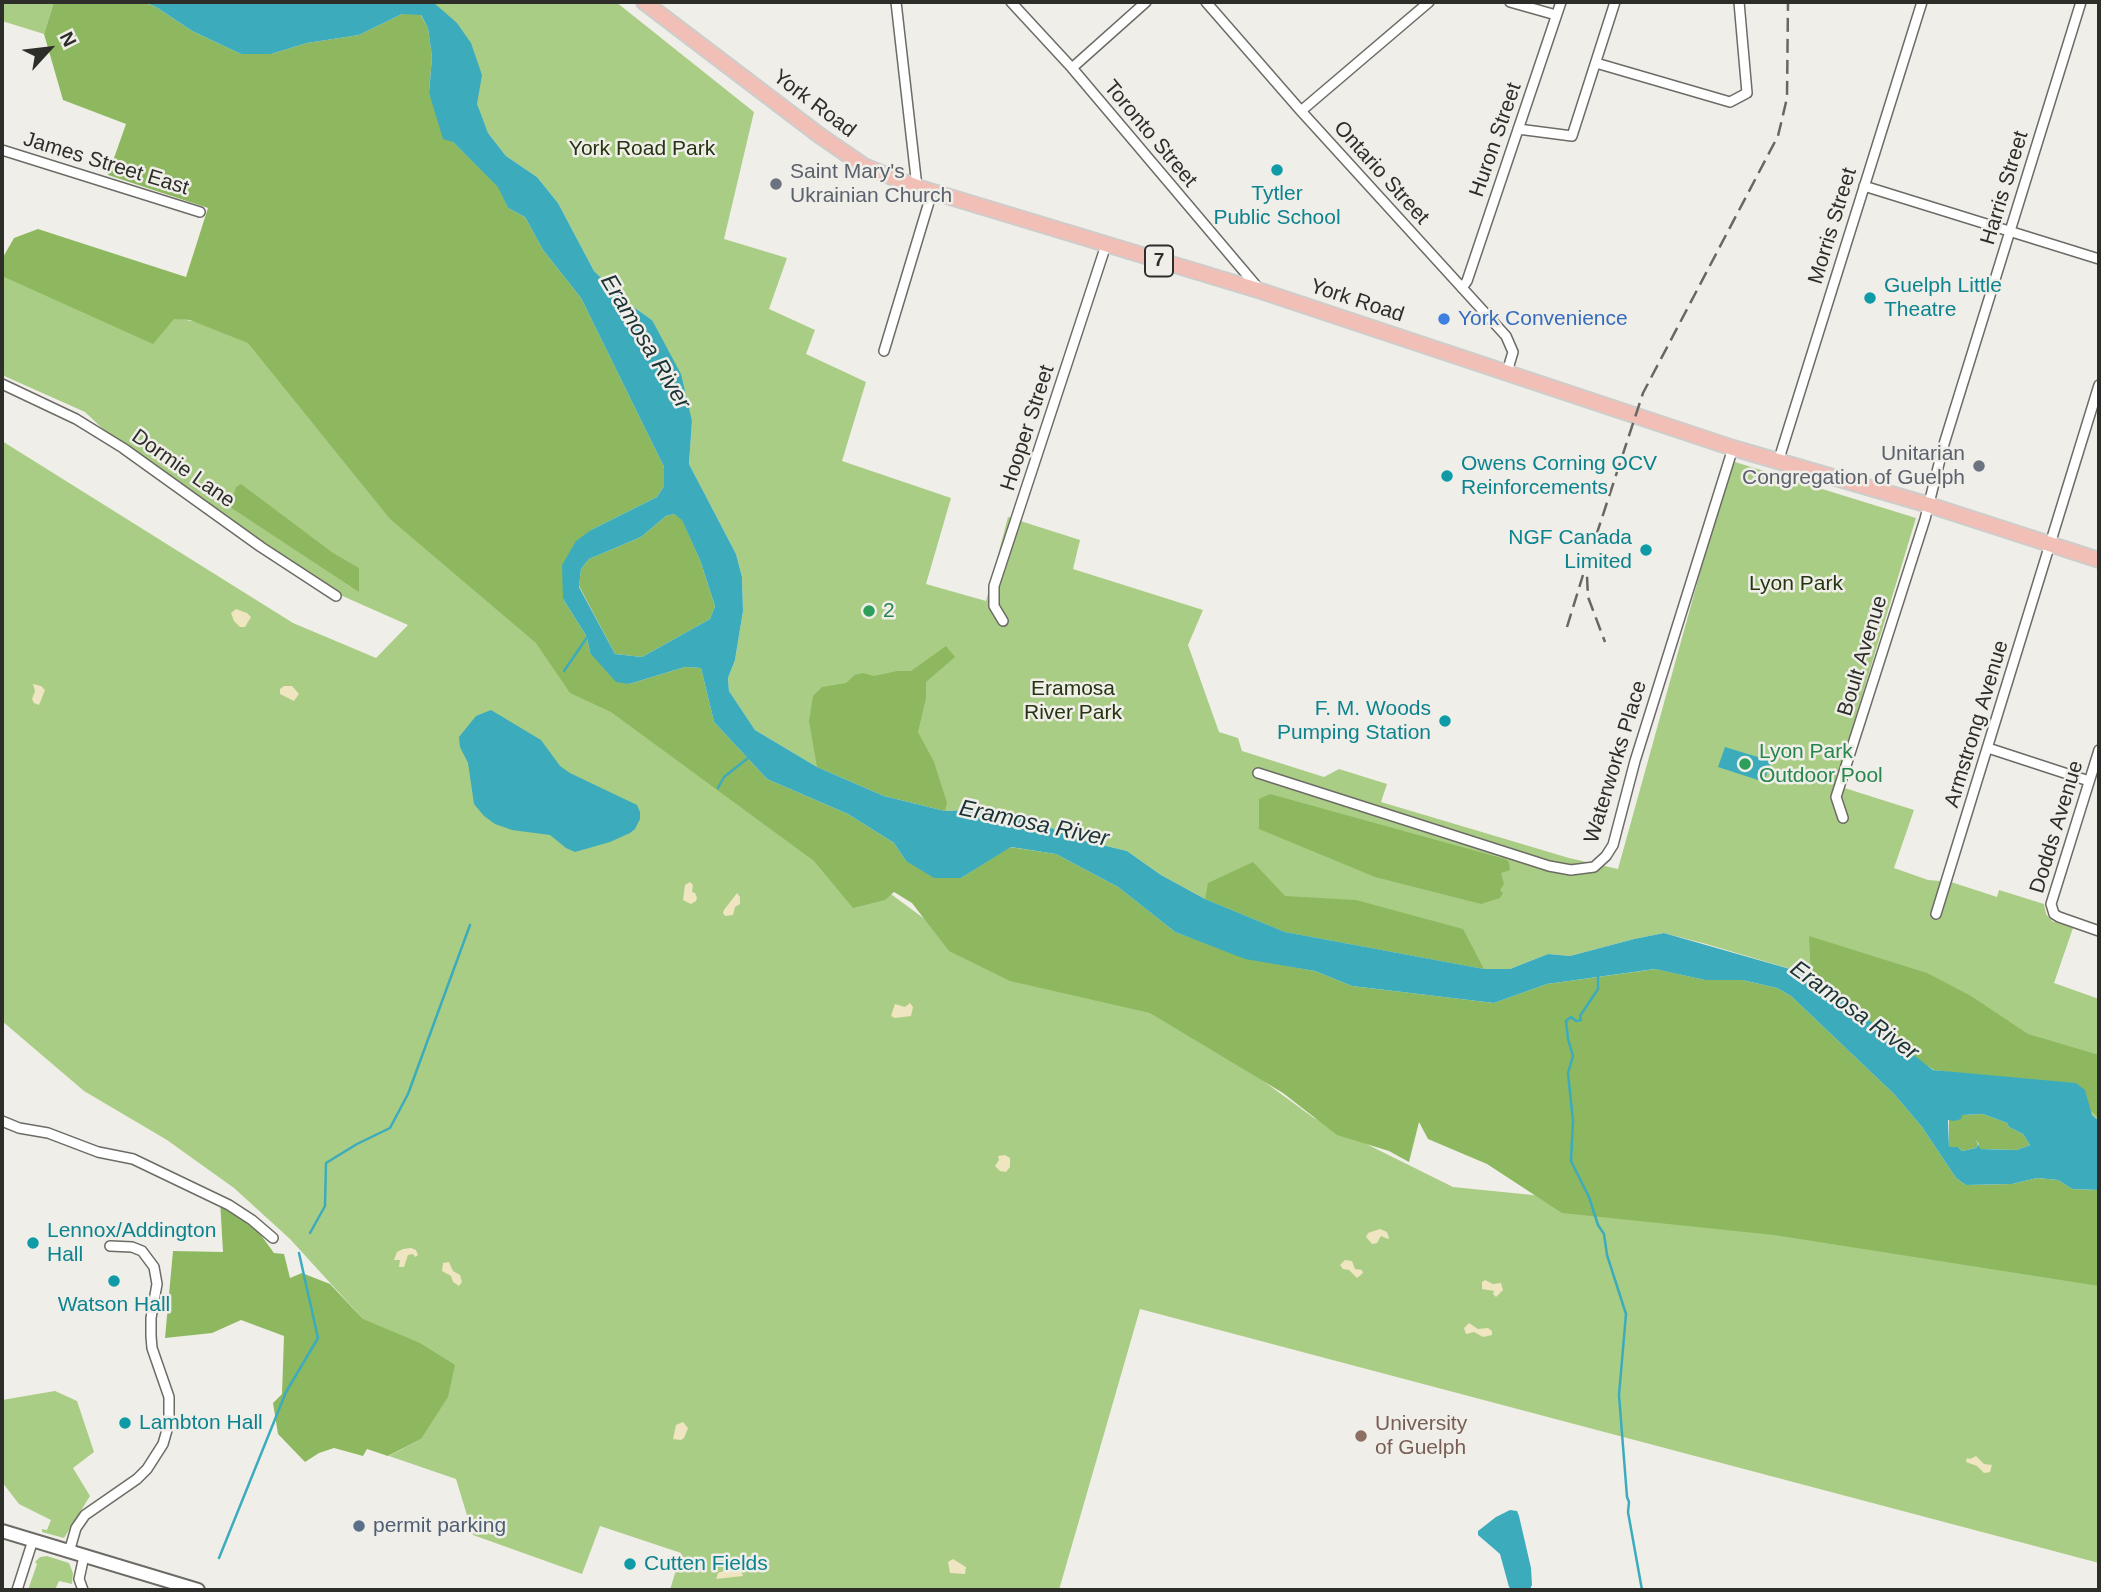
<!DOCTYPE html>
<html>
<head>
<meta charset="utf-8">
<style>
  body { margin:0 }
  #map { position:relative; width:2101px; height:1592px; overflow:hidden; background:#f0eee8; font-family:Arial,sans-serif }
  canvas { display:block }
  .frame { position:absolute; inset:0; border:4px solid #2d2d2a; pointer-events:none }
  .north { position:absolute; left:14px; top:14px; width:70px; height:70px; -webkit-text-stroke:5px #f0eee8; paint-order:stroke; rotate:63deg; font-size:19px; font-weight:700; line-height:28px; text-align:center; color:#2d2d2a }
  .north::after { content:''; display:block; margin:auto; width:24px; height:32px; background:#2d2d2a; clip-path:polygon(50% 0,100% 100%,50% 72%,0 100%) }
</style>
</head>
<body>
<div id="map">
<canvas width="2101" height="1592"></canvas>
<div class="frame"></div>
<div class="north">N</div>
</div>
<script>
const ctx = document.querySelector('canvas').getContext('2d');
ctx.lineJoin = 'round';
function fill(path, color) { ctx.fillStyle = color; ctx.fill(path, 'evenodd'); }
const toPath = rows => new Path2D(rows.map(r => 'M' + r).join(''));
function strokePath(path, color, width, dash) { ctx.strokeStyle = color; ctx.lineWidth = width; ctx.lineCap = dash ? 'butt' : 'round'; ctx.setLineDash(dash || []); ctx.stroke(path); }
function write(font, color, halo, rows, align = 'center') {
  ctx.font = font + ' Arial,sans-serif'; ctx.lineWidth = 5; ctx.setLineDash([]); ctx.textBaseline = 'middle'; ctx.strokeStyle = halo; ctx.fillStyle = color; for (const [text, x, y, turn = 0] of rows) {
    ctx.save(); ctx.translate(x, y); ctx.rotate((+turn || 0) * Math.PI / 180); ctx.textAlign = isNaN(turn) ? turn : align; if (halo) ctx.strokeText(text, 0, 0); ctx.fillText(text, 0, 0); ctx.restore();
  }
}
fill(toPath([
  [2,2,54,2,44,34,2,21],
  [433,2,616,2,754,112,724,239,787,258,769,309,815,330,806,354,866,382,842,461,951,498,926,584,986,601,1008,517,1080,540,1073,569,1203,610,1188,645,1219,732,1238,738,1242,751,1324,777,1339,769,1387,784,1381,802,1569,858,1618,869,1724,486,1735,462,1916,518,1835,785,1914,810,1894,868,1928,880,1951,882,1997,897,1999,890,2044,904,2046,914,2052,921,2073,928,2054,983,2099,999,2099,1121,2092,1115,1811,975,1706,944,1664,933,1634,939,1570,956,1548,954,1510,969,1484,969,1285,932,1205,899,1161,875,1127,851,1077,839,1026,817,989,809,945,811,817,767,755,730,729,691,728,678,735,660,743,611,742,577,736,554,689,464,692,421,652,320,625,301,594,271,558,203,537,177,506,156,488,133],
  [2,275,175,318,270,335,581,665,972,954,1170,1013,1314,1118,1453,1187,2099,1252,2099,1563,1140,1309,1059,1590,670,1590,681,1553,600,1526,582,1574,473,1535,456,1479,389,1456,421,1439,363,1319,290,1239,234,1188,167,1140,84,1091,2,1021,2,441,293,623,376,658,408,625,338,594,123,448,85,412,2,375],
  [55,1391,77,1401,94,1452,73,1468,90,1496,64,1538,42,1532,42,1529,47,1530,51,1520,19,1504,2,1482,2,1400],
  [47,1556,69,1563,73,1573,72,1584,59,1581,55,1590,28,1590,37,1564,35,1562,40,1557]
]), '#aacd85');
fill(toPath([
  [54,2,143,2,156,7,192,31,241,54,271,54,307,43,359,35,402,14,420,14,428,28,432,57,429,93,453,142,499,187,508,208,525,217,543,250,581,298,664,467,664,486,657,497,591,530,563,599,587,637,590,653,629,684,685,667,701,668,714,722,767,779,848,814,894,843,906,861,961,878,1010,847,1056,854,1118,887,1175,932,1245,958,1315,971,1352,986,1494,1003,1547,984,1656,969,1705,980,1742,980,1777,988,1791,996,1894,1094,1922,1127,1956,1178,1966,1185,2012,1184,2037,1178,2058,1180,2072,1189,2099,1190,2099,1286,1774,1235,1562,1213,1487,1164,1428,1139,1419,1122,1409,1162,1389,1151,1337,1135,1283,1093,1150,1013,1010,981,949,951,912,903,894,892,885,900,853,908,814,861,611,712,570,693,536,643,390,519,248,343,190,320,174,319,153,344,2,276,2,259,14,238,38,229,186,277,208,208,108,175,126,124,63,100,44,34],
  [241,484,333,553,359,568,359,592,230,507,236,487],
  [674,514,682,519,700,560,715,606,710,619,642,657,615,654,579,586,581,569,589,559,641,537,666,516],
  [946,646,955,657,926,682,926,698,918,732,934,762,947,803,945,811,884,796,817,767,809,721,813,696,822,687,846,683,855,675,863,673,874,676,897,671,911,671],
  [1270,794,1505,859,1509,862,1510,870,1501,873,1504,884,1500,890,1503,893,1500,898,1481,904,1375,877,1259,829,1259,799],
  [1253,862,1285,896,1356,900,1463,929,1484,969,1285,932,1205,899,1208,883],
  [1809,936,1927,973,1971,996,2028,1034,2099,1055,2099,1118,2090,1110,2085,1090,1934,1070,1921,1062,1811,975],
  [1983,1114,2007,1123,2009,1127,2023,1134,2030,1145,2017,1150,1979,1149,1979,1144,1976,1140,1978,1145,1976,1148,1962,1151,1958,1147,1949,1147,1949,1120,1961,1115],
  [220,1200,255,1227,274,1253,284,1254,290,1278,302,1273,330,1284,363,1319,420,1343,455,1365,448,1397,421,1439,388,1456,367,1449,363,1456,334,1448,319,1453,305,1462,278,1434,273,1403,282,1394,284,1336,241,1320,212,1333,165,1338,173,1251,223,1252]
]), '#8eb85f');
fill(toPath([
  [236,609,247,613,251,617,245,627,240,627,234,621,231,613],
  [33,684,41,686,45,690,39,705,34,703,32,699,35,691],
  [284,686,292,686,299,694,294,701,280,694,280,689],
  [690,882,693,885,692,892,695,893,697,898,696,901,691,904,683,900,685,885],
  [737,893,740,897,740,904,735,907,733,915,725,916,723,913,724,910],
  [910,1003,913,1007,911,1016,895,1018,891,1016,895,1004,905,1007],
  [1005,1155,1010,1158,1010,1167,1006,1172,1000,1171,995,1166,999,1160,998,1156],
  [1380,1229,1387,1232,1389,1238,1388,1239,1381,1236,1377,1243,1372,1244,1366,1237,1368,1233],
  [411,1248,416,1250,418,1255,415,1257,413,1254,408,1255,404,1267,399,1267,400,1260,394,1260,397,1252,403,1249],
  [1345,1260,1352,1261,1355,1269,1362,1270,1363,1273,1357,1278,1349,1270,1343,1269,1340,1265],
  [449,1262,453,1271,460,1275,462,1282,459,1286,453,1282,451,1276,442,1271,443,1263],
  [1485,1280,1493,1284,1501,1283,1503,1290,1496,1297,1493,1294,1494,1291,1482,1289,1482,1282],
  [1469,1323,1478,1329,1488,1328,1492,1331,1492,1335,1483,1337,1474,1332,1466,1334,1464,1328],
  [683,1422,688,1428,684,1438,681,1440,673,1439,676,1425],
  [1976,1456,1984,1464,1992,1465,1990,1472,1984,1473,1977,1466,1966,1462,1967,1458,1970,1459],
  [953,1559,966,1567,965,1574,950,1573,948,1562],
  [729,1569,741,1571,743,1576,716,1579,718,1573]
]), '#efe5c0');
fill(toPath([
  [144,2,433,2,457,23,471,43,482,75,477,104,488,133,506,156,537,177,558,203,594,271,625,301,652,320,681,374,692,421,689,464,736,554,742,577,743,611,735,660,728,678,729,691,755,730,817,767,884,796,945,811,989,809,1026,817,1077,839,1127,851,1161,875,1205,899,1285,932,1484,969,1510,969,1548,954,1570,956,1634,939,1664,933,1811,975,1933,1070,2076,1083,2085,1090,2092,1115,2099,1121,2099,1190,2072,1189,2058,1180,2037,1178,2012,1184,1966,1185,1956,1178,1922,1127,1894,1094,1791,996,1777,988,1742,980,1705,980,1655,969,1547,984,1494,1003,1352,986,1315,971,1245,959,1175,932,1118,887,1056,854,1011,847,961,878,934,878,906,861,894,843,848,814,767,779,714,722,701,668,685,667,629,684,616,682,590,653,587,637,563,599,562,565,576,541,591,530,657,497,664,486,664,467,581,298,543,250,525,217,508,208,498,187,453,142,443,139,429,93,432,57,428,28,421,15,402,14,359,35,307,43,271,54,241,54,192,31,156,7],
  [674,514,682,520,700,560,715,606,710,619,642,657,615,654,579,587,581,569,589,559,641,537,666,516],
  [1983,1114,2007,1123,2009,1127,2023,1134,2030,1145,2017,1150,1980,1149,1976,1138,1978,1145,1976,1148,1962,1151,1958,1147,1949,1147,1948,1120,1954,1121,1961,1119,1962,1115],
  [491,710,541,740,560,766,570,773,637,805,640,812,640,819,635,829,630,833,610,842,575,852,566,848,550,835,512,830,495,824,484,816,474,804,468,763,460,747,459,737,476,716],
  [1725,747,1771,761,1764,782,1718,767],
  [1510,1510,1517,1511,1519,1516,1531,1568,1532,1585,1530,1589,1512,1590,1509,1587,1500,1554,1478,1535,1478,1531,1496,1517]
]), '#3cacbd');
strokePath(toPath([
  [564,671,588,636],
  [718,788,724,777,748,758],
  [1598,974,1598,989,1580,1016,1581,1020,1576,1021,1571,1017,1566,1021,1568,1039,1573,1056,1568,1073,1573,1121,1571,1161,1589,1197,1598,1225,1604,1234,1607,1255,1626,1314,1619,1395,1627,1497,1629,1502,1628,1512,1642,1590],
  [310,1233,325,1206,326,1163,357,1144,390,1128,408,1094,470,925],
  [219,1558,286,1392,318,1338,299,1253]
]), '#3cacbd', 2.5);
const street = toPath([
  [896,2,917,187],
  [1011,2,1072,68,1259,289],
  [1206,2,1301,111,1506,336,1513,352,1507,372],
  [1510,2,1556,15],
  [1596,63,1730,102,1747,93,1739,2],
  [1072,68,1146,2],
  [1301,111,1429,2],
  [1518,129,1572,136,1615,2],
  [2,150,200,212],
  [1864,186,2099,259],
  [1462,288,1467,281,1561,2],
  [884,351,932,192],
  [2,384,76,419,123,448,261,547,336,596],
  [1778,462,1922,2],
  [1003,621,994,606,994,586,1106,245],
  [1988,748,2089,781],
  [2099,750,2051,904,2054,914,2059,917,2099,931],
  [1258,773,1549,866,1571,870,1594,867,1606,856,1613,845,1635,761,1733,448],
  [1843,818,1836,797,1925,519,1944,444,2081,2],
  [1936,914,2099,385],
  [2,1121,19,1128,48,1133,98,1152,133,1159,229,1205,252,1220,273,1238],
  [69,1552,76,1528,85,1515,137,1479,147,1469,163,1444,169,1423,169,1397,152,1348,151,1336,151,1318,157,1284,154,1267,142,1251,132,1247,110,1246],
  [17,1590,33,1540],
  [83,1590,79,1579,84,1556]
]);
const secondary = toPath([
  [2,1531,198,1590]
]);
const primary = toPath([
  [644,2,819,135,864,166,917,187,1261,291,1733,448,1929,505,2099,560]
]);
strokePath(street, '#6d6b66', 12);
strokePath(secondary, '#6d6b66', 16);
strokePath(primary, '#cdcdcc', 18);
strokePath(street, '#fff', 9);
strokePath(secondary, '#fff', 12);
strokePath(primary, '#f2bfb6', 14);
strokePath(toPath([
  [1596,536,1643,393,1778,136,1787,98,1788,2],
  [1590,556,1587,576,1588,597,1605,642],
  [1567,627,1583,575]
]), '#686763', 2.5, [14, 7]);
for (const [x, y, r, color] of [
  [1277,170,7,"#0f9aa8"],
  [776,184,7,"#6b7280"],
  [1870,298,7,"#0f9aa8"],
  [1444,319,7,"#3f7fe0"],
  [1979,466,7,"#6b7280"],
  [1447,476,7,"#0f9aa8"],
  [1646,550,7,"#0f9aa8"],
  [869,611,7,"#2e9e5b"],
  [1445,721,7,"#0f9aa8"],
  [1745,764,7,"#2e9e5b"],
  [33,1243,7,"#0f9aa8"],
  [114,1281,7,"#0f9aa8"],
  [125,1423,7,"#0f9aa8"],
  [1361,1436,7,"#8d6e63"],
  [359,1526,7,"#5c6f8a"],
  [630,1564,7,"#0f9aa8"]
]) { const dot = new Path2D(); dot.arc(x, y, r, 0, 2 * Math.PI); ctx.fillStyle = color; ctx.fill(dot); strokePath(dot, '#f0eee8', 2.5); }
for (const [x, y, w] of [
  [1159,261,28]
]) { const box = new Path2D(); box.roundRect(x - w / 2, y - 15.5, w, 31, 5); ctx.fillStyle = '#f0eee8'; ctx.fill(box); strokePath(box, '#2d2d2a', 2); }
write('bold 19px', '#2d2d2a', null, [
  ["7",1159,261]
]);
write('21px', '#2d2d2a', '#f0eee8', [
  ["York Road",814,104,37],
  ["Toronto Street",1150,134,50],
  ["Huron Street",1496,140,-71],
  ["James Street East",106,164,17],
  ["Ontario Street",1381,173,48],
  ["Harris Street",2005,188,-73],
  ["Morris Street",1833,226,-73],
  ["York Road",1357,301,18],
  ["Hooper Street",1028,428,-72],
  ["Dormie Lane",183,469,35],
  ["Boult Avenue",1863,656,-73],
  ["Armstrong Avenue",1977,724,-73],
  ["Waterworks Place",1616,762,-73],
  ["Dodds Avenue",2057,827,-73]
]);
write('21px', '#253510', '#f0eee8', [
  ["York Road Park",642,149],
  ["Lyon Park",1796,584],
  ["Eramosa",1073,689],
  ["River Park",1073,713]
]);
write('21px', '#5b616d', '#f0eee8', [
  ["Saint Mary's",790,172],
  ["Ukrainian Church",790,196],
  ["Unitarian",1965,454,"right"],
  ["Congregation of Guelph",1965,478,"right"]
], 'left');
write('21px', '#0d838f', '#f0eee8', [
  ["Tytler",1277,194,"center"],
  ["Public School",1277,218,"center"],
  ["Guelph Little",1884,286],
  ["Theatre",1884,310],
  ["Owens Corning OCV",1461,464],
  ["Reinforcements",1461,488],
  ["NGF Canada",1632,538,"right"],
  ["Limited",1632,562,"right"],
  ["F. M. Woods",1431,709,"right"],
  ["Pumping Station",1431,733,"right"],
  ["Lennox/Addington",47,1231],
  ["Hall",47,1255],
  ["Watson Hall",114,1305,"center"],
  ["Lambton Hall",139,1423],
  ["Cutten Fields",644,1564]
], 'left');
write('21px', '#366cbe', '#f0eee8', [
  ["York Convenience",1458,319]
], 'left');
write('21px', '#27864d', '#f0eee8', [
  ["2",883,611],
  ["Lyon Park",1759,752],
  ["Outdoor Pool",1759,776]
], 'left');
write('21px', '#785e54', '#f0eee8', [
  ["University",1375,1424],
  ["of Guelph",1375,1448]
], 'left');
write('21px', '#4e5e75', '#f0eee8', [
  ["permit parking",373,1526]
], 'left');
write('italic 23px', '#1b3337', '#f0eee8', [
  ["Eramosa River",645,342,59],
  ["Eramosa River",1034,824,12],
  ["Eramosa River",1854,1011,36]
]);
</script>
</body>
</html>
